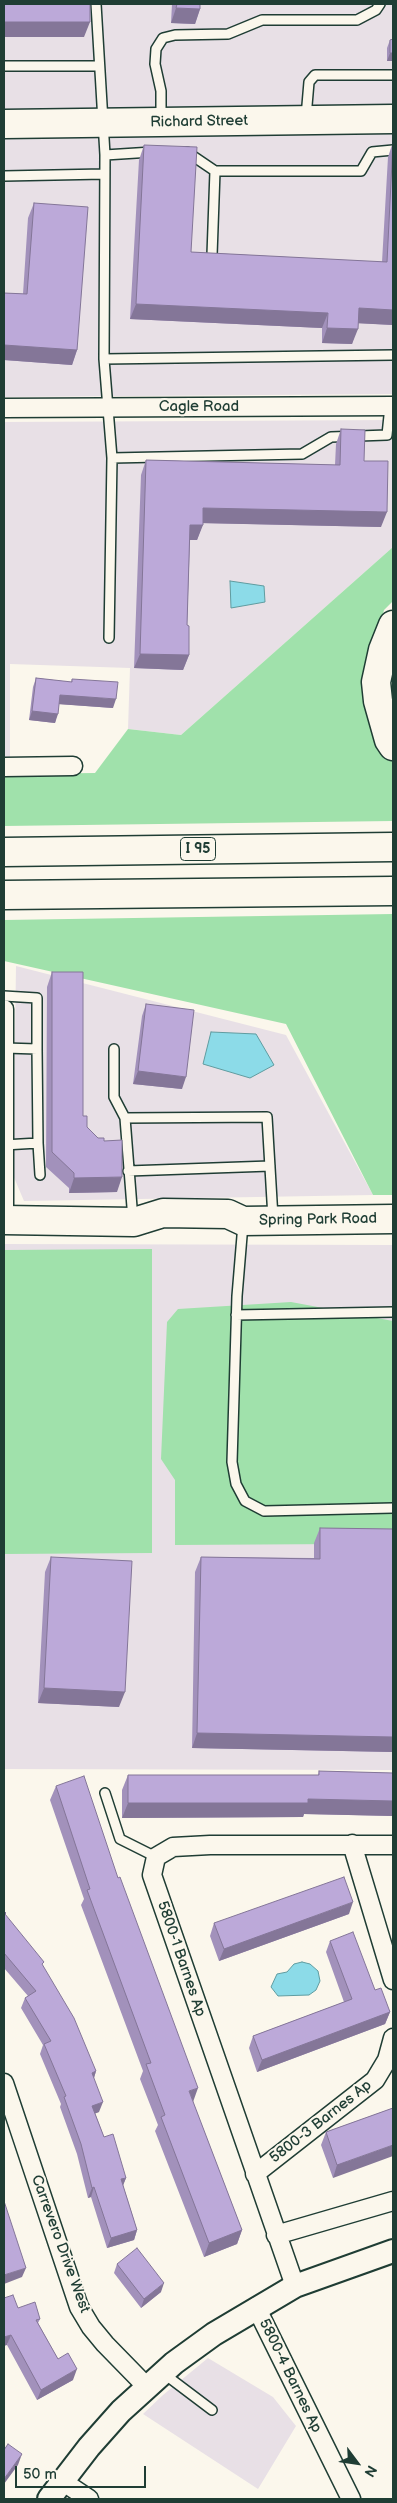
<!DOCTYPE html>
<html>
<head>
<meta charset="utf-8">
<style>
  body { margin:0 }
  #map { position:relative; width:397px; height:2503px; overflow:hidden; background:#fbf7ec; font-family:"Balsamiq Sans",sans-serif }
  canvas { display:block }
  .frame { position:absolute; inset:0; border:5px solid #1f3d34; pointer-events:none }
  .north { position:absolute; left:332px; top:2438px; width:50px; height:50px; -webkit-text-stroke:4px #fbf7ec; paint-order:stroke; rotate:121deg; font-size:14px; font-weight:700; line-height:20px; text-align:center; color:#1f3d34 }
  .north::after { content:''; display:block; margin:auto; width:18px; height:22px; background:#1f3d34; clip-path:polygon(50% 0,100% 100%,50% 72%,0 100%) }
  .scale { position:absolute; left:15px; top:2466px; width:131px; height:22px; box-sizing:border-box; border:2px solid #1f3d34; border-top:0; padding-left:6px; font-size:15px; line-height:18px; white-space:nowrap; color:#1f3d34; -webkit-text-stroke:4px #fbf7ec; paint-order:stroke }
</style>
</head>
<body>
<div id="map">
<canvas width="397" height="2503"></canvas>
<div class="frame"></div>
<div class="north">N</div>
<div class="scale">50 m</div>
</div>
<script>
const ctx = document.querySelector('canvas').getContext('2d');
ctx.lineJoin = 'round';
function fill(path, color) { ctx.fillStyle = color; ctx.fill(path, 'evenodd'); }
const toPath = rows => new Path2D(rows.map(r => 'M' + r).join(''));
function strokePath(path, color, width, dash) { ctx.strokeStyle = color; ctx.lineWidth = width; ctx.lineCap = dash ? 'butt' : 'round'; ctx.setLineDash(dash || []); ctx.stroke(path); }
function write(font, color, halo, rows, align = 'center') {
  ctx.font = font + ' "Balsamiq Sans",sans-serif'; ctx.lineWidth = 4; ctx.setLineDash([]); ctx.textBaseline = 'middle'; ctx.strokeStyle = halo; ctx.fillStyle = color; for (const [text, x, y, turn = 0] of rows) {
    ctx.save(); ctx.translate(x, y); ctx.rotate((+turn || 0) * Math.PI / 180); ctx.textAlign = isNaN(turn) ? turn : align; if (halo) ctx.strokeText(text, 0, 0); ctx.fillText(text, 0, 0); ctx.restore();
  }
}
fill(toPath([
  [4,4,393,4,393,107,4,110],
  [393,128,393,394,4,397,4,135],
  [393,420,393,547,181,735,128,729,130,668,10,664,10,759,4,759,4,422],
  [16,966,286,1035,373,1195,24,1201,13,1175],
  [4,1244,393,1245,393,1770,4,1769],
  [208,2358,273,2397,296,2426,258,2489,143,2414,163,2395]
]), '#e8e0e6');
fill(toPath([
  [393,547,393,601,384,610,368,670,371,717,393,763,393,821,4,826,4,774,95,773,128,729,181,735],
  [393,914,393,1195,373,1195,286,1024,4,961,4,920],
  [152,1249,152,1553,4,1554,4,1250],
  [291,1302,393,1321,393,1528,384,1535,343,1544,175,1545,175,1480,161,1459,167,1322,178,1309]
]), '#a0e1ab');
const water = toPath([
  [230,581,264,586,265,602,231,608,230,581],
  [211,1032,256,1034,274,1065,250,1078,203,1064,211,1032],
  [302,1962,310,1964,318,1971,320,1981,316,1990,309,1995,278,1996,271,1987,277,1974,287,1972,294,1964,302,1962]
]);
fill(water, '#8cdbe8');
strokePath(water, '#609ca0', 1);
const service = toPath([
  [96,4,105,155,104,359,112,458,302,454,331,437,387,435,390,406],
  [4,66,99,66],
  [306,117,309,82,315,75,393,75],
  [161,120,161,91,155,64,156,49,163,38,175,35,228,34,262,20,357,20,376,10,380,4],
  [187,152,215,171,361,171,372,152,393,150],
  [105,155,152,152],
  [4,176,104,174],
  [212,255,215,171],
  [104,359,393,355],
  [109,638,112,458],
  [4,996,37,998,37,1049],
  [114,1049,114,1097,125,1118,133,1220],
  [125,1118,267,1117,273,1218],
  [38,1143,40,1175],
  [4,1145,38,1143,37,1049,5,1048],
  [128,1171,270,1166],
  [243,1224,237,1296,232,1462,236,1484,245,1501,264,1511,393,1508],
  [236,1315,393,1312],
  [105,1793,120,1839,156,1857],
  [163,2373,212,2410]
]);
const minor = toPath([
  [4,408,393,406],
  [4,767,73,766],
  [4,1009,4,1220],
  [352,1844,393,1980],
  [4,2083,79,2307,91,2327,105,2344,147,2387],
  [255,2174,375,2080,387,2060,393,2038],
  [276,2235,393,2201],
  [295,2286,152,1875,156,1857,173,1847,210,1845,393,1845],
  [256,2307,351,2499],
  [62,2481,89,2499]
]);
const tertiary = toPath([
  [49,2499,89,2447,121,2411,174,2363,214,2334,295,2286,393,2251]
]);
const primary = toPath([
  [4,124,393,119],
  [4,1220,134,1222,163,1213,228,1214,243,1221,393,1219]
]);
const motorway = toPath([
  [393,625,383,650,376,682,378,701,389,740,393,746],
  [4,852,393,847],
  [4,895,393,891]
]);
strokePath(service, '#1f3d34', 12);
strokePath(minor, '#1f3d34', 21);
strokePath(tertiary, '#1f3d34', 26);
strokePath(primary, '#1f3d34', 31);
strokePath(motorway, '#1f3d34', 31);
strokePath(service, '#fbf7ec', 9);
strokePath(minor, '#fbf7ec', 18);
strokePath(tertiary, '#fbf7ec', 22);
strokePath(primary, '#fbf7ec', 28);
strokePath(motorway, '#fbf7ec', 28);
fill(toPath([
  [172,4,200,4,200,9,195,24,171,23],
  [393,39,393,61,387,61,387,48,390,40],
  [393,142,393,325,358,323,352,344,322,343,322,328,130,319,139,160,144,145,191,252,382,262,388,157],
  [34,203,77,350,72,365,4,360,4,293,23,294,28,218],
  [341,429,364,461,381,527,203,523,197,540,190,540,187,625,189,655,183,670,134,668,141,475,146,460,335,465,336,444],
  [36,678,71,682,72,679,113,708,59,704,55,723,29,720,33,687],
  [52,972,83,1116,87,1127,98,1138,104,1141,117,1192,69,1193,69,1188,46,1167,47,987],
  [146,1004,182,1089,133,1084,142,1016],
  [320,1528,393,1529,393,1752,192,1748,195,1572,201,1557,314,1558,314,1543],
  [51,1557,119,1707,38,1703,45,1572],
  [319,1771,393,1773,393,1816,304,1814,303,1817,122,1818,122,1790,128,1775,318,1775],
  [56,1786,193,2102,242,2230,237,2244,204,2257,155,2131,158,2125,140,2079,143,2071,81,1905,84,1899,50,1800],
  [4,1911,6,1913,5,1915,43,1966,96,2071,94,2078,99,2112,95,2113,104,2137,126,2178,123,2185,137,2230,134,2240,107,2248,91,2197,88,2198,77,2154,60,2107,61,2104,40,2054,43,2045,21,2008,25,1998,28,1996,4,1968],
  [349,1914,219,1961,210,1936,214,1923],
  [330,1941,375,1990,390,2012,385,2024,257,2072,249,2048,253,2036,344,2002,326,1952],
  [393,2108,333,2178,321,2145,326,2132],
  [117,2264,161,2292,141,2308,114,2273],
  [18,2308,40,2319,38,2323,58,2359,73,2380,37,2400,7,2345]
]), '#a291bb');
fill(toPath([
  [176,8,200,9,195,24,171,23],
  [4,22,90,22,84,37,4,37],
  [390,53,393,53,393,61,387,61],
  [136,304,328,313,322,328,130,319],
  [359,308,393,310,393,325,353,323],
  [327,328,358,329,352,344,322,343],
  [4,345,77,350,72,365,4,360],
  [203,508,387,512,381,527,198,523],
  [190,525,203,525,197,540,185,540],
  [140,654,189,655,183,670,134,668],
  [60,695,116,699,113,708,57,704],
  [32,711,58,714,55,723,29,720],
  [138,1071,186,1077,182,1089,133,1084],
  [122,1177,117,1192,69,1193,74,1178],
  [44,1688,125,1692,119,1707,38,1703],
  [197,1733,393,1737,393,1752,192,1748],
  [308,1799,393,1801,393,1816,304,1814,303,1817,122,1818,128,1803],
  [353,1902,349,1914,219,1961,224,1949],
  [390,2012,385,2024,257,2072,262,2060],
  [96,2071,93,2081,92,2073],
  [198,2088,193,2102,189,2091],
  [103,2102,99,2112,89,2116,92,2106],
  [393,2145,393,2156,333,2178,337,2165],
  [126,2178,122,2188,121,2179],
  [94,2187,91,2197,88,2198,92,2188],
  [137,2230,134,2240,107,2248,111,2238],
  [242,2230,237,2244,204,2257,209,2243],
  [26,2268,22,2277,4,2284,4,2275],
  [164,2283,161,2292,141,2308,144,2299],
  [11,2335,7,2345,4,2346,4,2337],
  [77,2369,73,2380,37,2400,41,2390],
  [22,2454,18,2465,4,2484,4,2479]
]), '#847698');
const building = toPath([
  [4,4,90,4,90,22,4,22,4,4],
  [177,4,200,4,200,9,176,8,177,4],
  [393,39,393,53,390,53,390,40,393,39],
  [393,142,393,310,359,308,358,329,327,328,328,313,136,304,144,145,197,147,191,252,387,262,393,142],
  [34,203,88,207,77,350,4,345,4,293,27,294,34,203],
  [341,429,365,430,364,461,388,461,387,512,203,508,203,525,190,525,187,625,189,626,189,655,140,654,146,460,340,465,341,429],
  [36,678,72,682,72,679,118,682,116,699,60,695,58,714,32,711,36,678],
  [52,972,83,972,83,1116,87,1116,87,1127,98,1138,104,1138,104,1141,122,1140,122,1177,74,1178,74,1173,52,1152,52,972],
  [146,1004,194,1010,186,1077,138,1071,146,1004],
  [320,1528,393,1529,393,1737,197,1733,201,1557,320,1559,320,1528],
  [51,1557,132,1561,125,1692,44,1688,51,1557],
  [319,1771,393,1773,393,1801,308,1799,308,1803,128,1803,128,1775,319,1775,319,1771],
  [84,1776,118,1878,120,1877,198,2088,189,2091,242,2230,209,2243,161,2117,165,2115,146,2064,151,2063,87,1890,90,1889,56,1786,84,1776],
  [344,1877,353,1902,224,1949,214,1923,344,1877],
  [4,1911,6,1913,5,1914,44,1962,42,1964,74,2018,96,2071,92,2073,103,2102,92,2106,104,2137,113,2134,126,2178,121,2179,137,2230,111,2238,94,2187,92,2188,81,2144,64,2097,66,2096,44,2044,51,2041,25,1998,36,1991,4,1953,4,1942,5,1942,4,1941,4,1911],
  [353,1932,375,1990,381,1988,390,2012,262,2060,253,2036,352,1999,330,1941,353,1932],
  [393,2108,393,2145,337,2165,326,2132,393,2108],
  [4,2201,26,2268,4,2275,4,2201],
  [137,2248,164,2283,144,2299,117,2264,137,2248],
  [13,2295,18,2308,35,2302,40,2319,36,2320,58,2359,68,2353,77,2369,41,2390,11,2335,4,2337,4,2298,13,2295],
  [8,2444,22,2454,4,2479,4,2450,8,2444]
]);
fill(building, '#bca9d9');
strokePath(building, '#847698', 1);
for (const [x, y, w] of [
  [198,849,35]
]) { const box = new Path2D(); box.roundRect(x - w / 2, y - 11.5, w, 23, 4); ctx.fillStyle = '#fbf7ec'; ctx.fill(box); strokePath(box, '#1f3d34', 1); }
write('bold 14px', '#1f3d34', null, [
  ["I 95",198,849]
]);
write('15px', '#1f3d34', '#fbf7ec', [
  ["Richard Street",199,122,-1],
  ["Cagle Road",199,407],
  ["Spring Park Road",318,1220,-1],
  ["5800-1 Barnes Ap",181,1959,71],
  ["5800-3 Barnes Ap",321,2122,-38],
  ["Carrevero Drive West",60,2244,70],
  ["5800-4 Barnes Ap",290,2376,64]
]);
</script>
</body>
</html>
